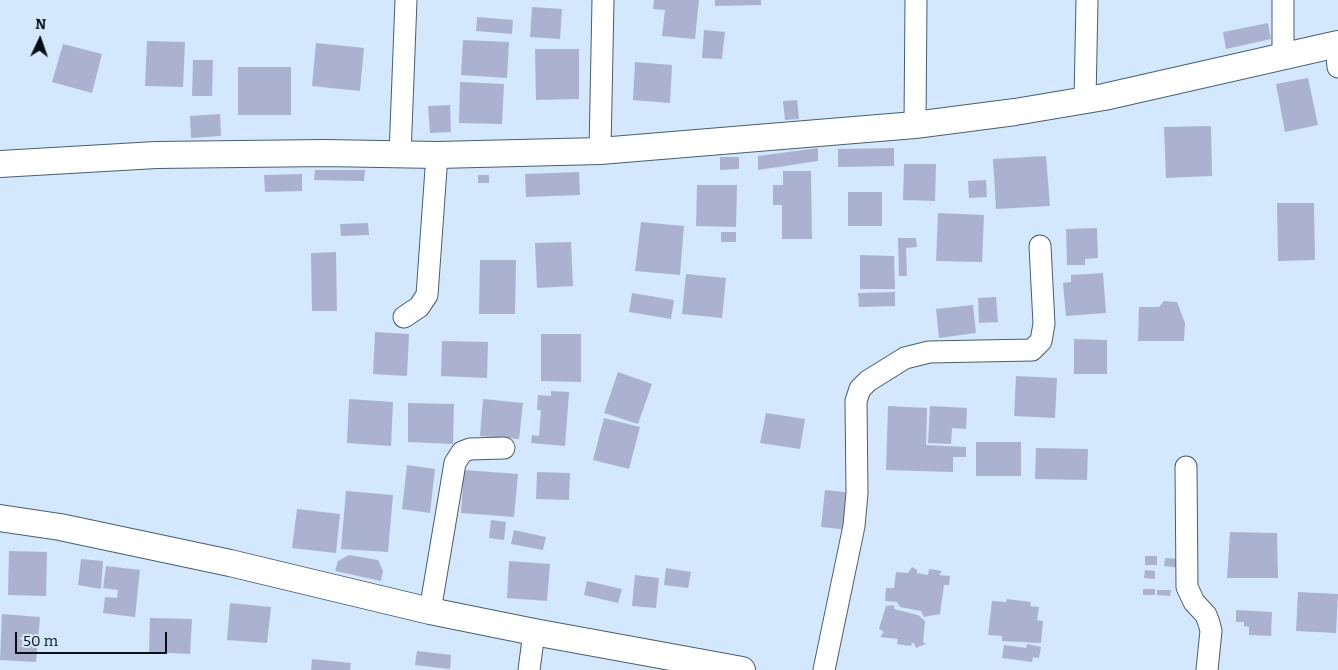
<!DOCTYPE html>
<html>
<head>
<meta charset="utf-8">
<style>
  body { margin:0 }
  #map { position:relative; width:1338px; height:670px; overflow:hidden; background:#d3e8fc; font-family:Bitter,serif }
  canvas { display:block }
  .north { position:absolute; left:15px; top:15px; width:50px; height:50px; -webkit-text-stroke:4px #d3e8fc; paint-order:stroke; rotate:3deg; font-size:14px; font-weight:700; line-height:20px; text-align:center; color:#070f17 }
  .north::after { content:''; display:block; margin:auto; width:18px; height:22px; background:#070f17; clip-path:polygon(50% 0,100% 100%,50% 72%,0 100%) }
  .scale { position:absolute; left:15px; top:632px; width:152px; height:22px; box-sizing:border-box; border:2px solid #070f17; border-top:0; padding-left:6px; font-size:15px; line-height:18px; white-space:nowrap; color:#070f17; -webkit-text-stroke:4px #d3e8fc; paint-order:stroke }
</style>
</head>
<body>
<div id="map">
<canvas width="1338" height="670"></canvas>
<div class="north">N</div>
<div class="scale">50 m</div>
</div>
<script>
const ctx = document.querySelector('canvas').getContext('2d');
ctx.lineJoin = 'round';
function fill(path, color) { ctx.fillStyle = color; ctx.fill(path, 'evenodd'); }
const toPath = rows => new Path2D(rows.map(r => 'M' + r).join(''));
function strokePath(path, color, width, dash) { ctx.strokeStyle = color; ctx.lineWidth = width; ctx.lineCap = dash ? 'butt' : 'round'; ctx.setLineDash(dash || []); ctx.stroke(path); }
fill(toPath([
  [654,0,699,0,695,39,662,36,665,10,653,9],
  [715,0,761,0,761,5,715,6],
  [532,7,562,9,560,39,530,37],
  [477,17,513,20,512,34,476,31],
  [1268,23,1271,39,1226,49,1223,32],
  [704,30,725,32,722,59,702,58],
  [463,40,509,42,507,78,461,75],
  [147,41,185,42,183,87,145,86],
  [316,43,364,48,360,91,312,86],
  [63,44,102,54,92,93,52,82],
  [535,49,579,49,579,99,536,100],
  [193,60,213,60,212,96,192,96],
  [635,62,672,65,670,103,633,100],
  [238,67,291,67,291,115,238,115],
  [1308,78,1318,125,1285,132,1276,84],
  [460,82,504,84,502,124,459,123],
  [797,100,799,119,785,120,783,101],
  [450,105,451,132,430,133,428,106],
  [220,114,221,136,191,138,190,116],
  [1211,126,1212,176,1166,178,1164,127],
  [818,148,818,161,758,170,758,156],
  [894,148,894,166,838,167,838,149],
  [1046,156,1050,206,996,209,993,159],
  [720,157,739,157,739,169,720,170],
  [904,164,936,164,935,201,903,200],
  [315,170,365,170,364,181,314,180],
  [783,171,811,171,812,239,782,239,782,205,773,205,773,185,783,185],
  [579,172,580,195,526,197,525,174],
  [302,174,302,191,265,192,264,175],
  [478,175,489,175,489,183,478,183],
  [986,180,987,197,969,198,968,181],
  [697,185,737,185,736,227,696,226],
  [848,192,882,192,882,226,848,226],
  [1277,203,1314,203,1315,260,1278,261],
  [938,213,984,215,982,262,936,261],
  [641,222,684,226,680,275,635,271],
  [368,223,369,235,341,236,340,224],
  [1097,228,1098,258,1085,259,1085,265,1067,265,1066,229],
  [721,232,736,232,736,242,721,242],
  [898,238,916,238,917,247,906,248,907,276,899,276],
  [571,242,573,286,537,288,535,243],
  [336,252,337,311,312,311,311,253],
  [860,255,894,256,895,289,860,289],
  [480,260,516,260,515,314,479,314],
  [1103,273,1106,313,1066,316,1063,283,1071,282,1071,275],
  [686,274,726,278,722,318,682,314],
  [895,292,895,306,859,307,858,293],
  [632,293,674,300,671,319,629,312],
  [996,297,998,322,979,323,978,298],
  [1164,301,1177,302,1185,323,1184,341,1138,341,1139,307,1159,307],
  [973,305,976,333,939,338,936,309],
  [375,332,409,334,407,376,373,374],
  [541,334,581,334,581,382,541,381],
  [1074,339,1107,340,1107,374,1074,374],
  [442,341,488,342,487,378,441,376],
  [618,372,652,384,638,424,604,413],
  [1016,376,1057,378,1055,418,1014,416],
  [551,391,569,392,565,446,531,443,532,435,539,436,541,410,537,410,538,395,551,396],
  [349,399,393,402,391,446,347,443],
  [483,399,523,403,519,439,480,436],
  [408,403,454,404,453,444,408,442],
  [888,406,927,408,926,445,966,447,966,457,953,457,953,472,886,470],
  [930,406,967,408,966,429,952,428,951,444,928,443],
  [766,413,805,419,800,449,760,443],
  [604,418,640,427,629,469,593,460],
  [976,442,1021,442,1021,476,976,476],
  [1036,448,1088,449,1087,480,1035,479],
  [407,465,435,469,430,513,402,509],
  [464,470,518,474,514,517,461,513],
  [537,472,570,473,569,500,536,499],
  [825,490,853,493,849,530,821,527],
  [346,491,393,495,388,552,341,549],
  [297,509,340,514,336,553,292,548],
  [491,520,506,522,504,540,489,538],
  [514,530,546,537,543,550,511,544],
  [1230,532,1277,533,1278,578,1227,578],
  [9,551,47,552,46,596,8,595],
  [349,555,378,560,383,571,381,581,335,571,338,561],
  [1145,556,1157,556,1157,565,1145,565],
  [1165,558,1182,559,1181,568,1164,566],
  [81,559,103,561,101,589,78,585],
  [509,561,550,564,547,601,507,598],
  [106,566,140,570,135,617,103,613,105,597,117,598,118,590,103,588],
  [912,567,917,570,917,573,928,575,929,569,942,571,939,575,950,576,949,585,944,585,940,614,924,617,921,611,900,607,897,602,885,601,886,588,894,588,896,572,908,573],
  [666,568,691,572,688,588,664,585],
  [1145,570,1155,571,1155,579,1144,578],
  [635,575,659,578,656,608,632,606],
  [587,581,622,589,618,603,584,595],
  [1143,589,1155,589,1155,595,1143,595],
  [1157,590,1171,590,1170,596,1157,595],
  [1298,592,1338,594,1336,633,1296,631],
  [1007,599,1031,602,1030,606,1039,607,1037,620,1043,621,1041,643,1002,641,1002,636,988,635,992,601,1006,602],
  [230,603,271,607,267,643,227,640],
  [894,605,894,609,918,615,925,621,923,642,926,644,916,648,914,643,912,643,911,646,897,644,898,639,880,637,884,632,879,629,886,606],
  [1236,610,1272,612,1271,636,1249,635,1249,627,1244,626,1244,622,1236,622],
  [2,614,40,617,36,662,0,660],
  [150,618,192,619,190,654,149,652],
  [1027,644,1041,647,1039,658,1033,657,1032,662,1002,658,1004,645,1026,648],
  [417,651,451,655,450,669,415,665],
  [312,659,351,663,350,670,311,670]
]), '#abb2d0');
const minor = toPath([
  [1283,0,1283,58],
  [1336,45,1338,67],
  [1085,100,1087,0],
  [915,125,916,0],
  [600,151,603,0],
  [400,155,406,0],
  [404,317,419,307,427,295,437,155],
  [1186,467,1187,587,1194,602,1206,615,1209,623,1211,631,1207,670],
  [430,611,455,463,462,452,470,449,504,448],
  [529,670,534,632],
  [824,670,854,526,857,493,856,401,860,389,868,381,905,358,929,352,1032,350,1041,341,1044,324,1040,246]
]);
const tertiary = toPath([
  [0,164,156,155,325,153,437,155,600,151,915,125,1015,112,1104,97,1338,44],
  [0,518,60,527,230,563,430,611,534,632,742,670]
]);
strokePath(minor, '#475e73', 23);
strokePath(tertiary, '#475e73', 28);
strokePath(minor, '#fff', 21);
strokePath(tertiary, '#fff', 26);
</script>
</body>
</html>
